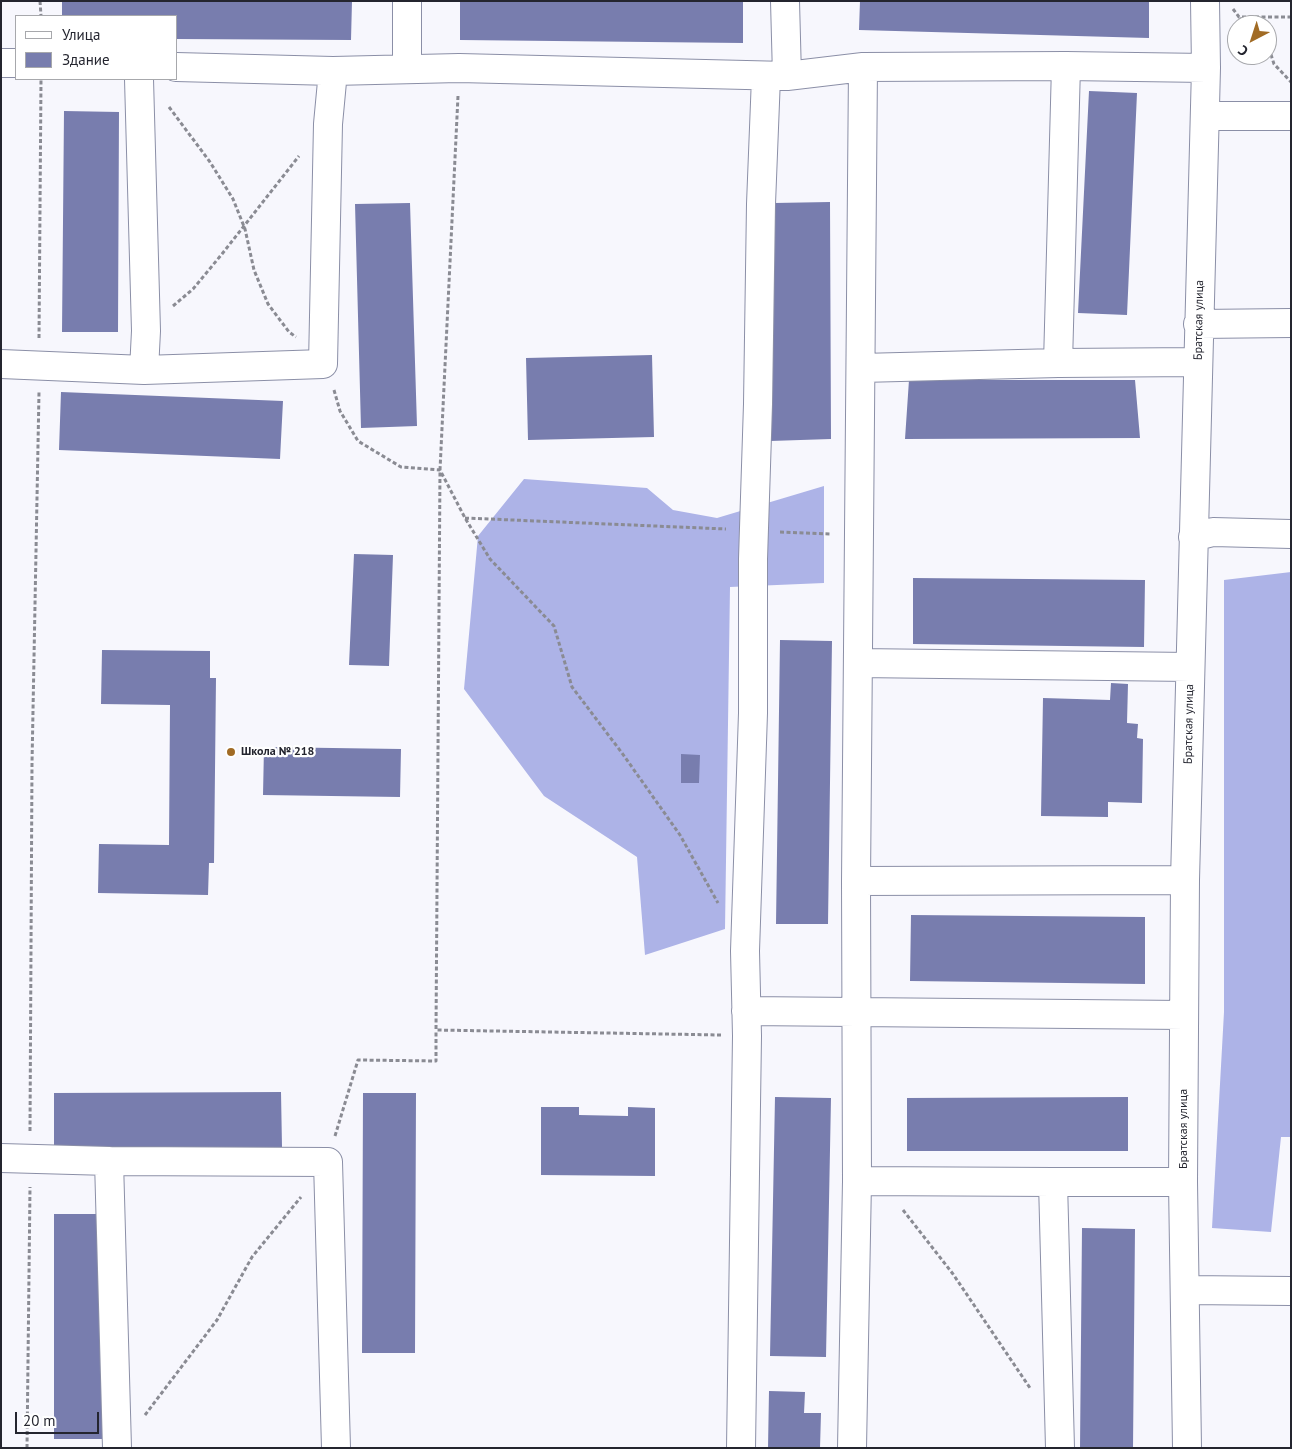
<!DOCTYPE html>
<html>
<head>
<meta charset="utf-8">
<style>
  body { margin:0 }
  #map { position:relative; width:1292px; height:1449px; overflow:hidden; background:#f7f7fd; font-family:"PT Sans",sans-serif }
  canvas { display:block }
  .frame { position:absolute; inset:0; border:2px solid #24252f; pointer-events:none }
  .legend { position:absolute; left:15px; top:15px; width:162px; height:65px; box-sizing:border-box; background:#fff; border:1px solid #a7a8ac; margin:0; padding:6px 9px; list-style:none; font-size:15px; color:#24252f }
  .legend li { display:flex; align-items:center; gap:10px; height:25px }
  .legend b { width:25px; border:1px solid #a7a8ac }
  .north { position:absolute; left:1227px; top:15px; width:50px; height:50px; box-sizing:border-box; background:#fff; border:1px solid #a7a8ac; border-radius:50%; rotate:220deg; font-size:14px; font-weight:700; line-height:20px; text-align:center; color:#24252f }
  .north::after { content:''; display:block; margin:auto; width:18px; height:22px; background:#a16b25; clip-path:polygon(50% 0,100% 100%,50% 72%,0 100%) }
  .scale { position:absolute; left:15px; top:1412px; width:84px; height:22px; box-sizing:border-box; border:2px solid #24252f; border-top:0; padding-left:6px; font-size:15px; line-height:18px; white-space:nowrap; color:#24252f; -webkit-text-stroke:4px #fff; paint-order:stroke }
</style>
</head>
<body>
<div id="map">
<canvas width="1292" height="1449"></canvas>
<div class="frame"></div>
<ul class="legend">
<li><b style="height:6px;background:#fff"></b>Улица</li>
<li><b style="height:14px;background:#787dae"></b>Здание</li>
</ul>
<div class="north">С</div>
<div class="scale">20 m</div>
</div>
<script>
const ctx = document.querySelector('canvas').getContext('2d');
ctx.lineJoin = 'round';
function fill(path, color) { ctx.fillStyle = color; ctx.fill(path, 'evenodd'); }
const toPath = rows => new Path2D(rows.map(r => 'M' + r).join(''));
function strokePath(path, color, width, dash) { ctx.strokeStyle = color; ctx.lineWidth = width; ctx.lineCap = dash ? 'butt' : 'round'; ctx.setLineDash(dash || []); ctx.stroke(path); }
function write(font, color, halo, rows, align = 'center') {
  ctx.font = font + ' "PT Sans",sans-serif'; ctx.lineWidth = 4.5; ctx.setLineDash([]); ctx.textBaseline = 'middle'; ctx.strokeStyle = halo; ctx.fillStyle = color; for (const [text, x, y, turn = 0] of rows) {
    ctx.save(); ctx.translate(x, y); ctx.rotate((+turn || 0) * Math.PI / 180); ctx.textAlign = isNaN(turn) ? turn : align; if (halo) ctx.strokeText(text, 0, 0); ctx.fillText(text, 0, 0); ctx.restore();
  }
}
fill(toPath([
  [524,479,647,488,673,510,717,518,824,486,824,583,730,587,725,929,645,955,637,857,544,796,464,689,478,536],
  [1291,572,1291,1137,1281,1137,1271,1232,1212,1228,1224,1012,1224,580]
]), '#adb3e7');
fill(toPath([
  [62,1,352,1,351,40,176,39,176,16,62,16],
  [460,1,743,1,743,43,460,40],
  [860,1,1149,1,1149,38,859,30],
  [1089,91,1137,93,1127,315,1078,313],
  [64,111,119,112,118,332,62,332],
  [830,202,831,439,770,441,774,203],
  [410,203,417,426,361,428,355,204],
  [652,355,654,437,528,440,526,358],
  [909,380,1135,380,1140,438,905,439],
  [61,392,283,401,280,459,59,450],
  [354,554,393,555,389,666,349,665],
  [913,578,1145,580,1144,647,913,644],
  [780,640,832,641,828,924,776,924],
  [102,650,210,651,210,678,216,678,214,863,209,863,208,895,98,893,99,844,169,845,170,705,101,704],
  [1111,683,1128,684,1127,723,1138,724,1137,738,1143,739,1142,803,1108,802,1108,817,1041,816,1043,698,1110,700],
  [264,747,401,749,400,797,263,795],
  [681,754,700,755,699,783,681,783],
  [911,915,1145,917,1145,984,910,981],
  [281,1092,282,1147,54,1148,54,1093],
  [363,1093,416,1093,415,1353,362,1353],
  [775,1097,831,1098,826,1357,770,1356],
  [1128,1097,1128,1151,907,1151,907,1098],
  [541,1107,579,1107,579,1115,628,1116,628,1107,655,1108,655,1176,541,1175],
  [54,1214,106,1214,105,1439,54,1439],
  [1082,1228,1135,1229,1133,1448,1080,1448],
  [769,1391,805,1392,804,1413,821,1413,820,1448,768,1448]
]), '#787dae');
const minor = toPath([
  [785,1,787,76,863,67,1066,66,1206,68],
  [1,63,16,63],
  [1066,66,1058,363,1198,362],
  [176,67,333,71,459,68,787,76],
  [407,69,407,1],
  [139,79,146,331,144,370],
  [1205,116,1291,116],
  [1198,324,1291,323],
  [1,364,144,370,323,364,328,124,333,71],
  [861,368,1058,363],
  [1193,537,1213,532,1291,534],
  [858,663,1190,667],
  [856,881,1185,880],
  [746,1011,1184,1015],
  [1,1158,109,1161],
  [857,1181,1053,1182,1060,1448],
  [1053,1182,1183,1182],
  [1186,1290,1291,1291],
  [117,1448,109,1161,328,1162,336,1448],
  [741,1448,747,1036,745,951,753,713,753,559,758,404,761,204,766,77],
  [852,1448,857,1181,856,881,863,67],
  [1187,1448,1183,1182,1185,880,1206,68,1205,1]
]);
strokePath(minor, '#8b8fa7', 30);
strokePath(toPath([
  [40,1,41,16],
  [1233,9,1239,17,1291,17],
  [1240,18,1248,25],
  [1267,42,1274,64,1291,82],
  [458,96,440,470,436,1030,721,1035],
  [169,107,210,162,233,199,245,229,254,270,268,304,289,332,296,337],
  [173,306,193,289,222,254,299,156],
  [39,338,41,79],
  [334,390,340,411,358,441,401,467,440,470,465,518,490,559,554,626,572,687,622,753,680,835,718,903],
  [465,518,726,529],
  [780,532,831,534],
  [30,1131,32,764,39,392],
  [335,1136,358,1060,436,1061,436,1030],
  [903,1210,953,1274,1030,1388],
  [145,1415,217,1320,252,1257,301,1197],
  [27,1448,30,1187]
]), '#8a8b93', 3, [4, 2.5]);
strokePath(minor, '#fff', 28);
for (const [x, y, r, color] of [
  [231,752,5,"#a16b25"]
]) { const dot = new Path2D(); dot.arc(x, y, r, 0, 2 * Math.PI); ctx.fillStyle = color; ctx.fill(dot); strokePath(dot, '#fff', 2); }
write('12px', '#24252f', '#fff', [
  ["Братская улица",1199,320,-89],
  ["Братская улица",1189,724,-89],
  ["Братская улица",1184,1129,-90]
]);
write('bold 12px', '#24252f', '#fff', [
  ["Школа № 218",241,752]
], 'left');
</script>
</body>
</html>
